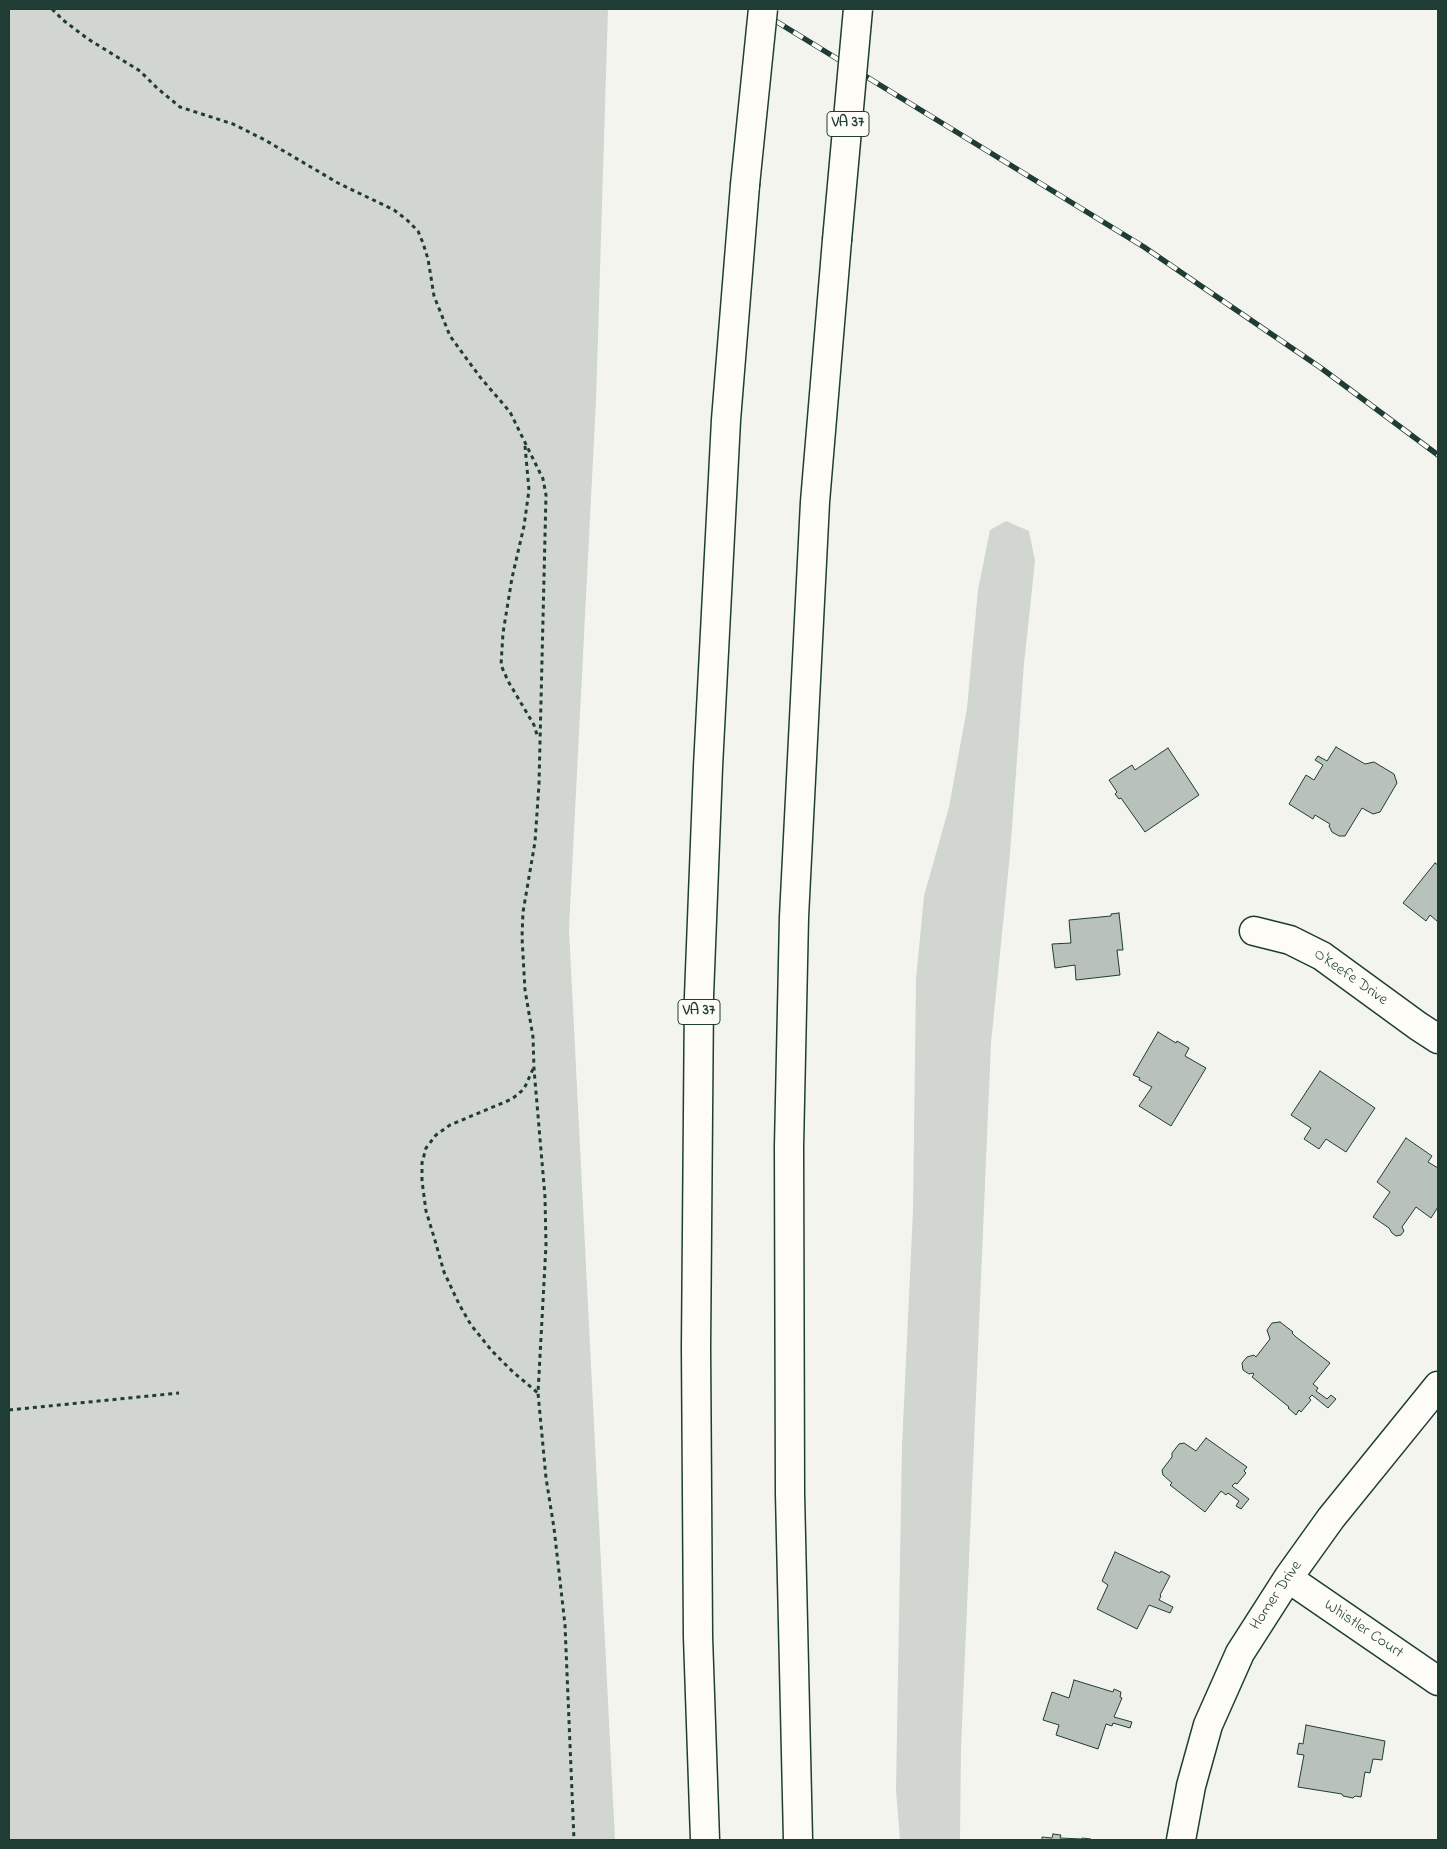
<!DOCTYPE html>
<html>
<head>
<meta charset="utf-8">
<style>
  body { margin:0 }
  #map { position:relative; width:1447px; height:1849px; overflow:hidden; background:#f4f4ef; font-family:"Indie Flower",sans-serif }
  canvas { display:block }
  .frame { position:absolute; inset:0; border:10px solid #1f3d34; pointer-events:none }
</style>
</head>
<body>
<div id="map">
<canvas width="1447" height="1849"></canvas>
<div class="frame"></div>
</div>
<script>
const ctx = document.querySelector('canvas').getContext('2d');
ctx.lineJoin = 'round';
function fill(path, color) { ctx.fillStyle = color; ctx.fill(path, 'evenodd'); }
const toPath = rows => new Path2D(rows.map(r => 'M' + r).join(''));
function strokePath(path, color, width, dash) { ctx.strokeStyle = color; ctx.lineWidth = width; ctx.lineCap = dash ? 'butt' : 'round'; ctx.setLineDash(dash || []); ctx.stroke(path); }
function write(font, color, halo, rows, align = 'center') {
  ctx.font = font + ' "Indie Flower",sans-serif'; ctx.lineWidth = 5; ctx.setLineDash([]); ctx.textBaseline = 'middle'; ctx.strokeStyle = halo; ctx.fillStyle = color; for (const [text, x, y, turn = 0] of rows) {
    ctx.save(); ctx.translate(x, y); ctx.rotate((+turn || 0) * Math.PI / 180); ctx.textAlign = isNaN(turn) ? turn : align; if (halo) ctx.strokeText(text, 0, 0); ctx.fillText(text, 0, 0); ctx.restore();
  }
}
fill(toPath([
  [9,9,608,9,596,401,569,929,615,1840,9,1840],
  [1006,521,1029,531,1035,561,1024,664,1010,854,991,1043,961,1748,960,1840,900,1840,896,1790,902,1445,913,1211,916,979,924,896,949,807,967,708,978,590,990,530]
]), '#d1d6d1');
const building = toPath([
  [1336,747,1365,764,1374,762,1394,774,1397,783,1380,812,1373,814,1362,808,1345,836,1339,836,1332,832,1329,826,1330,824,1315,815,1313,819,1289,804,1306,775,1314,780,1323,765,1315,760,1318,756,1327,761,1336,747],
  [1168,748,1199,795,1145,832,1121,798,1119,799,1115,794,1117,792,1109,780,1132,765,1135,770,1168,748],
  [1435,863,1438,865,1438,922,1430,915,1426,921,1403,903,1435,863],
  [1119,913,1123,950,1117,950,1120,975,1076,980,1075,965,1055,968,1052,944,1071,943,1069,920,1111,916,1111,914,1119,913],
  [1158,1032,1176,1043,1177,1041,1189,1048,1185,1056,1206,1068,1171,1126,1139,1106,1152,1087,1139,1080,1140,1078,1133,1075,1158,1032],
  [1320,1071,1375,1108,1346,1152,1326,1139,1319,1149,1304,1139,1311,1128,1291,1115,1320,1071],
  [1406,1138,1432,1156,1428,1162,1438,1168,1438,1207,1431,1218,1416,1207,1402,1227,1404,1231,1401,1235,1396,1236,1392,1233,1389,1228,1373,1217,1390,1192,1377,1182,1406,1138],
  [1280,1322,1293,1332,1292,1333,1296,1337,1330,1363,1313,1384,1318,1388,1316,1391,1327,1399,1331,1395,1336,1399,1328,1408,1312,1395,1309,1398,1311,1400,1301,1412,1299,1410,1296,1415,1288,1408,1289,1407,1252,1377,1254,1374,1253,1373,1249,1374,1243,1370,1242,1363,1247,1357,1254,1355,1256,1357,1270,1339,1267,1330,1272,1323,1280,1322],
  [1206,1438,1247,1467,1244,1471,1246,1473,1237,1484,1235,1483,1232,1486,1249,1499,1241,1509,1236,1506,1239,1501,1228,1493,1226,1495,1221,1491,1205,1512,1170,1485,1172,1483,1163,1475,1162,1470,1172,1457,1172,1453,1179,1444,1184,1443,1196,1451,1206,1438],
  [1115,1552,1160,1573,1161,1571,1170,1576,1160,1595,1161,1596,1159,1600,1173,1607,1170,1613,1149,1605,1137,1629,1097,1609,1108,1585,1102,1581,1115,1552],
  [1074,1680,1113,1692,1114,1689,1121,1692,1120,1697,1122,1698,1114,1717,1132,1722,1130,1728,1113,1723,1112,1726,1106,1724,1098,1749,1056,1735,1059,1725,1043,1720,1052,1692,1069,1698,1074,1680],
  [1306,1725,1385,1741,1382,1760,1373,1759,1370,1773,1365,1772,1361,1797,1355,1796,1353,1798,1343,1796,1342,1794,1298,1787,1304,1755,1297,1754,1299,1743,1303,1744,1306,1725],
  [1053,1834,1061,1835,1060,1838,1082,1839,1082,1838,1091,1839,1091,1840,1042,1840,1042,1837,1052,1838,1053,1834]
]);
fill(building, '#b9c1bb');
strokePath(building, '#1f3d34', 1);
const minor = toPath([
  [1254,931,1290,940,1322,956,1418,1026,1438,1039],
  [1288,1578,1438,1681],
  [1181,1840,1191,1786,1208,1725,1240,1653,1288,1578,1331,1518,1438,1386]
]);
const motorway = toPath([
  [705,1840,698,1637,696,1348,699,996,708,767,726,420,745,185],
  [798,1840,790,1494,789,1146,794,917,815,502,837,240]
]);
strokePath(minor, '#1f3d34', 31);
strokePath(motorway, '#1f3d34', 31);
strokePath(toPath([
  [52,9,63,20,88,39,140,71,157,88,180,107,233,124,265,140,338,183,394,210,407,220,418,231,423,243,428,259,434,296,450,336,480,377,510,412,543,479,546,495,539,784,535,842,523,912,522,937,525,990,533,1037,534,1069,545,1197,546,1245,538,1393,546,1478,554,1528,565,1625,574,1840],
  [525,446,529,490,524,526,512,578,503,633,501,665,508,681,534,725,538,738],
  [533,1069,524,1089,512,1099,450,1125,436,1135,426,1148,422,1163,422,1181,426,1211,434,1237,444,1272,459,1304,471,1325,492,1351,513,1372,538,1393],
  [9,1410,179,1393]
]), '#1f3d34', 3, [4, 4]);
strokePath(minor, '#fdfcf7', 28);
strokePath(motorway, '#fdfcf7', 28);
const rail = toPath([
  [756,9,1144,247,1321,368,1438,455]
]);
strokePath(rail, '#1f3d34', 5.5);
strokePath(rail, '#fdfcf7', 4, [11]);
const motorwayBridge = toPath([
  [745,185,763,9],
  [837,240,858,9]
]);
strokePath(motorwayBridge, '#1f3d34', 31, []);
strokePath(motorwayBridge, '#fdfcf7', 28);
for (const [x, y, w] of [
  [848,124,42],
  [699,1012,42]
]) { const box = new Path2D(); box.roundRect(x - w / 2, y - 12.5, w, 25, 4); ctx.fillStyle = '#fdfcf7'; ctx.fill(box); strokePath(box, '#1f3d34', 1); }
write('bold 15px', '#1f3d34', null, [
  ["VA 37",848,124],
  ["VA 37",699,1012]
]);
write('16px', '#1f3d34', '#fdfcf7', [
  ["O'Keefe Drive",1350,978,35],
  ["Homer Drive",1277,1596,-56],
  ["Whistler Court",1363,1630,34]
]);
</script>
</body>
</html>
